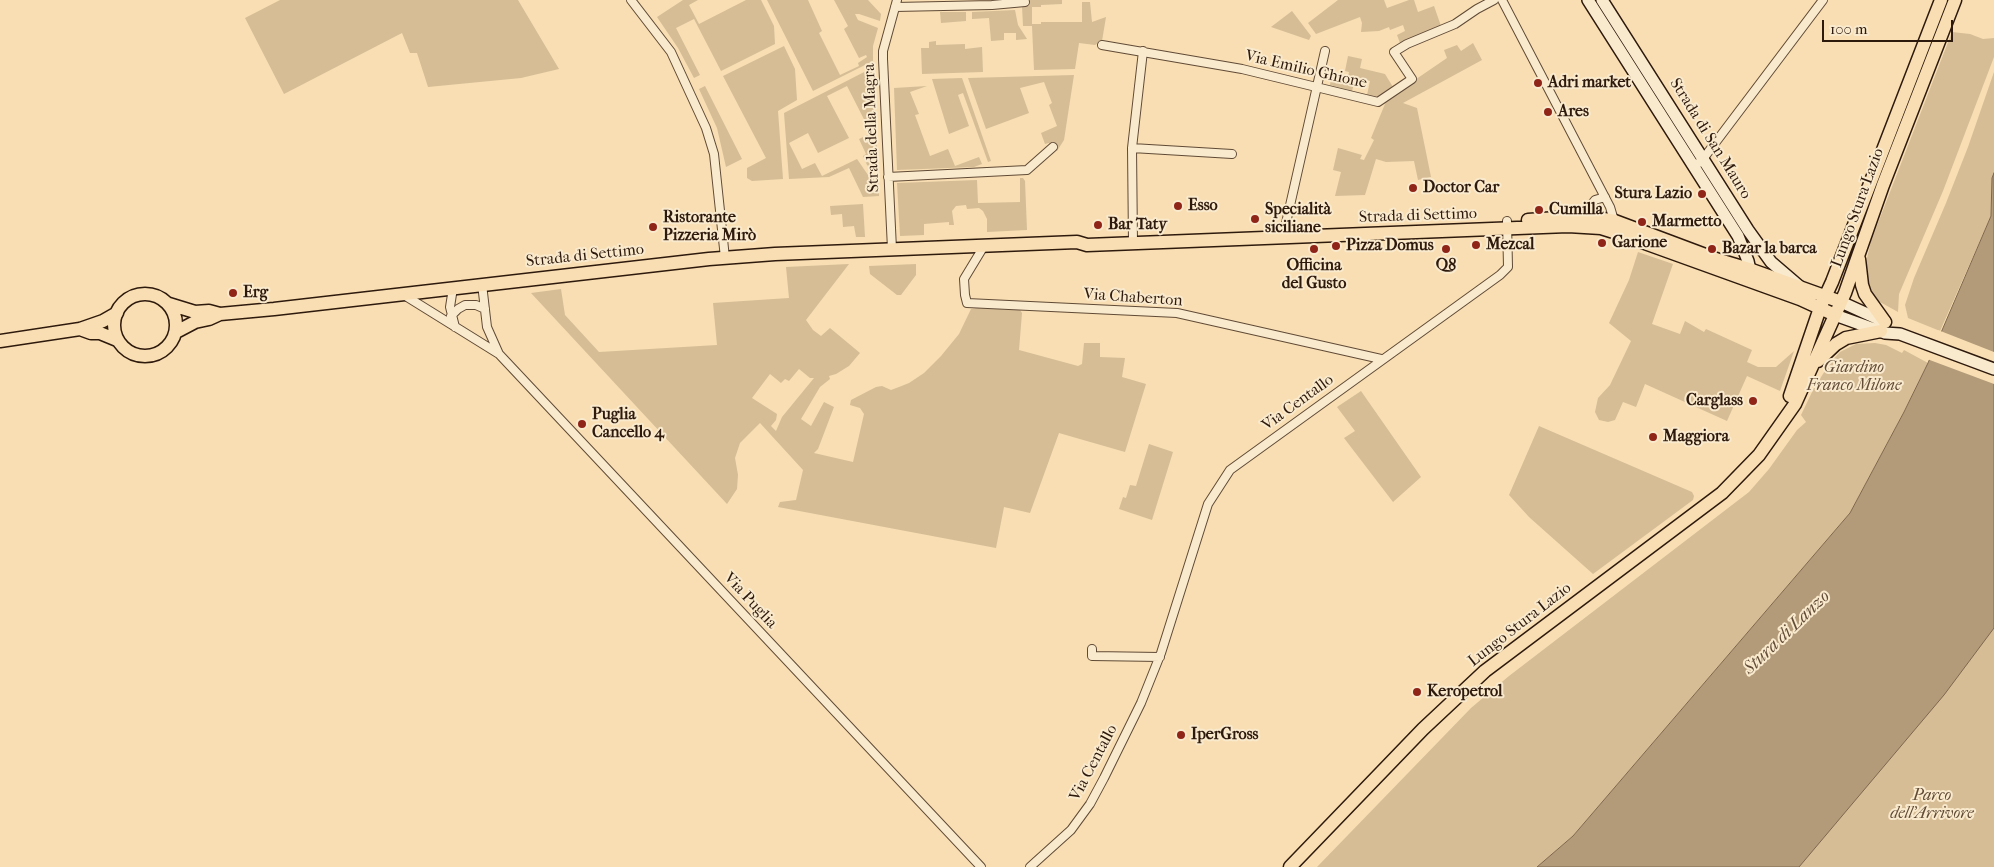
<!DOCTYPE html>
<html>
<head>
<meta charset="utf-8">
<style>
  body { margin:0 }
  #map { position:relative; width:1994px; height:867px; overflow:hidden; background:#f8deb2; font-family:"IM FELL French Canon",serif }
  canvas { display:block }
  .scale { position:absolute; left:1822px; top:20px; width:131px; height:22px; box-sizing:border-box; border:2px solid #2e190d; border-top:0; padding-left:6px; font-size:15px; line-height:18px; white-space:nowrap; color:#2e190d; -webkit-text-stroke:4px #faeacd; paint-order:stroke }
</style>
</head>
<body>
<div id="map">
<canvas width="1994" height="867"></canvas>
<div class="scale">100 m</div>
</div>
<script>
const ctx = document.querySelector('canvas').getContext('2d');
ctx.lineJoin = 'round';
function fill(path, color) { ctx.fillStyle = color; ctx.fill(path, 'evenodd'); }
const toPath = rows => new Path2D(rows.map(r => 'M' + r).join(''));
function strokePath(path, color, width, dash) { ctx.strokeStyle = color; ctx.lineWidth = width; ctx.lineCap = dash ? 'butt' : 'round'; ctx.setLineDash(dash || []); ctx.stroke(path); }
function write(font, color, halo, rows, align = 'center') {
  ctx.font = font + ' "IM FELL French Canon",serif'; ctx.lineWidth = 4; ctx.setLineDash([]); ctx.textBaseline = 'middle'; ctx.strokeStyle = halo; ctx.fillStyle = color; for (const [text, x, y, turn = 0] of rows) {
    ctx.save(); ctx.translate(x, y); ctx.rotate((+turn || 0) * Math.PI / 180); ctx.textAlign = isNaN(turn) ? turn : align; if (halo) ctx.strokeText(text, 0, 0); ctx.fillText(text, 0, 0); ctx.restore();
  }
}
fill(toPath([
  [280,0,518,0,559,69,521,78,428,87,417,53,410,53,402,33,284,94,245,18],
  [683,0,698,0,689,5,699,24,746,0,761,0,774,26,775,44,721,71,694,19,676,28,700,75,694,78,678,48,657,17],
  [767,0,808,0,822,31,819,33,840,75,859,66,858,63,867,57,866,55,859,58,844,29,848,26,834,0,868,0,881,14,880,21,859,14,855,14,858,20,878,28,873,46,873,61,813,91],
  [1030,0,1062,0,1062,4,1041,5,1041,7,1032,7,1032,24,1041,24,1041,22,1082,22,1082,2,1090,2,1092,22,1106,17,1102,41,1095,45,1079,43,1075,69,1034,70,1032,26,1023,26,1022,6,1029,6],
  [1338,0,1384,0,1387,8,1409,0,1414,0,1418,12,1434,6,1441,26,1400,43,1397,35,1405,31,1403,25,1390,30,1389,27,1379,31,1361,32,1362,23,1360,17,1316,34,1308,23],
  [1015,10,1018,25,1027,39,1016,40,1016,33,1004,33,1004,40,991,41,989,18,972,19,972,12],
  [1292,11,1311,36,1309,40,1271,27],
  [940,12,966,12,966,21,941,23],
  [1952,32,1970,34,1983,39,1994,38,1994,57,1943,191,1899,294,1898,312,1880,302,1873,300,1864,271,1871,241],
  [936,41,936,45,965,44,965,49,982,47,983,72,922,74,921,48,929,48,929,42],
  [1473,43,1482,60,1403,103,1417,108,1431,177,1418,180,1414,161,1386,162,1376,159,1365,195,1335,196,1341,172,1333,170,1338,148,1362,155,1360,159,1364,160,1374,140,1371,138,1387,99,1447,58,1444,50,1457,45,1461,51],
  [784,46,795,69,797,100,778,111,783,179,752,181,747,178,747,168,766,158,723,76],
  [1348,56,1362,59,1360,68,1385,74,1393,87,1378,98,1367,95,1370,81,1356,77,1352,91,1330,85,1331,80,1341,83,1342,80,1347,81,1349,72,1345,71],
  [874,67,878,174,867,165,863,156,866,154,859,139,871,133,847,86,827,96,849,138,818,153,808,133,789,143,802,169,815,163,822,176,857,159,868,175,879,181,879,196,863,197,849,168,829,177,789,179,784,113],
  [1994,72,1994,173,1992,178,1991,216,1940,331,1908,318,1905,305,1914,278,1946,203,1968,147],
  [1074,75,1064,140,1057,151,1049,143,1045,144,1041,133,1057,126,1049,105,1052,103,1044,82,1020,88,1029,113,986,129,968,78],
  [962,78,991,161,988,162,963,93,958,95,969,126,949,134,932,79],
  [705,86,742,159,726,167,717,128,699,89],
  [927,86,910,92,919,114,915,115,930,156,948,149,955,166,979,157,982,164,974,167,897,170,894,88],
  [1020,178,1023,178,1025,181,1027,230,987,232,987,219,983,211,979,208,967,209,966,205,956,206,952,211,954,225,949,225,949,222,924,224,924,235,900,236,897,183,977,180,978,203,1020,202],
  [863,204,865,237,856,237,854,226,843,227,842,214,831,215,830,206],
  [1638,252,1673,264,1652,324,1680,334,1685,321,1704,332,1706,329,1752,350,1747,362,1758,367,1776,367,1794,351,1780,391,1747,376,1727,421,1645,384,1636,407,1623,402,1615,420,1608,422,1599,420,1595,412,1598,398,1610,385,1631,341,1609,323,1629,280],
  [849,264,806,320,813,330,821,336,830,328,860,353,849,366,836,374,829,376,830,379,820,387,801,419,811,426,824,402,834,407,818,449,814,453,853,462,864,414,860,408,850,405,851,400,876,387,882,386,891,390,899,387,909,383,924,373,941,356,959,334,971,309,977,308,1020,310,1022,313,1019,350,1078,366,1082,364,1084,343,1100,343,1100,357,1125,358,1122,377,1146,384,1125,452,1059,433,1030,513,1004,507,996,548,778,507,780,502,796,500,803,470,760,423,740,443,735,458,738,475,737,489,727,504,531,293,561,289,565,315,599,352,717,345,713,303,789,298,786,267],
  [799,369,810,378,814,378,782,417,776,431,771,426,776,420,777,414,752,398,770,374,781,383,785,379,789,381],
  [916,264,916,275,901,295,897,295,870,274,869,266],
  [1875,343,1886,345,1902,353,1904,350,1928,363,1904,412,1850,513,1573,836,1537,867,1317,867,1471,708,1509,676,1749,492,1769,469,1797,430,1806,422,1801,415,1814,388,1830,363,1840,352,1856,344],
  [1361,391,1421,477,1393,502,1344,438,1355,431,1337,407],
  [1539,426,1692,492,1694,496,1693,500,1593,574,1529,517,1509,495],
  [1149,444,1173,452,1152,520,1119,509,1123,497,1126,498,1130,485,1136,486],
  [1994,628,1994,867,1660,867]
]), '#d6bd96');
const water = toPath([
  [1994,173,1994,628,1944,695,1799,867,1537,867,1573,836,1850,513,1904,412,1928,363,1991,216,1992,178,1994,173]
]);
fill(water, '#b39b7a');
strokePath(water, '#7e674e', 1);
fill(toPath([
  [1938,330,1994,352,1994,384,1927,359]
]), '#f8deb2');
const street = toPath([
  [631,0,671,52,706,128,714,154,725,258],
  [1502,0,1610,207,1615,224],
  [895,7,992,5,1025,2],
  [1102,45,1242,69,1378,102,1412,79,1394,52,1407,44,1455,24,1477,9,1494,0],
  [1132,148,1232,154],
  [1694,167,1703,159,1823,0],
  [888,177,1027,170,1053,147],
  [1590,219,1589,211,1591,205,1595,200,1605,197],
  [1285,237,1286,223,1325,51],
  [1133,243,1132,148,1143,51],
  [984,246,964,279,965,295,967,303,1177,313,1381,359],
  [892,249,883,59,883,51,897,0],
  [482,284,487,327,499,354],
  [453,288,450,307,455,327],
  [404,295,499,354,981,867],
  [451,316,458,309,465,305,476,305,485,309],
  [1092,649,1092,656,1160,657],
  [1030,867,1071,830,1090,804,1104,778,1141,703,1161,653,1208,504,1230,470,1500,275,1508,267,1507,221]
]);
const secondary = toPath([
  [1588,0,1738,236,1748,261,1751,275],
  [1602,0,1748,230,1771,262,1799,286],
  [1841,302,1885,322],
  [1835,315,1885,333,1900,334,1994,369]
]);
const primary = toPath([
  [1528,220,1586,216,1615,221,1719,260,1749,269,1841,302],
  [1859,259,1862,285,1865,294,1885,322],
  '114 325a31 31 0 1 1 62 0a31 31 0 1 1-62 0Z',
  [169,304,195,312,209,311,220,314,274,309,709,259,775,254,1077,242,1087,245,1568,226,1601,228,1617,233,1800,299,1835,315],
  [80,329,91,333,100,333,117,340],
  [176,332,195,322,209,319,220,314],
  [0,341,80,329,103,321,117,313],
  [1818,361,1836,344,1846,338,1881,331],
  [1790,396,1820,308,1832,282,1941,0],
  [1290,867,1423,729,1485,671,1722,493,1759,455,1795,404,1845,293,1883,185,1955,0]
]);
strokePath(street, '#604a36', 10);
strokePath(secondary, '#2e190d', 14);
strokePath(primary, '#2e190d', 15);
strokePath(street, '#faeacd', 8);
strokePath(secondary, '#faeacd', 11);
strokePath(primary, '#f8deb2', 12);
for (const [x, y, r, color] of [
  [1538,83,5,"#8f2418"],
  [1548,112,5,"#8f2418"],
  [1413,188,5,"#8f2418"],
  [1702,194,5,"#8f2418"],
  [1178,206,5,"#8f2418"],
  [1539,210,5,"#8f2418"],
  [1255,219,5,"#8f2418"],
  [1642,222,5,"#8f2418"],
  [1098,225,5,"#8f2418"],
  [653,227,5,"#8f2418"],
  [1602,243,5,"#8f2418"],
  [1476,245,5,"#8f2418"],
  [1336,246,5,"#8f2418"],
  [1314,249,5,"#8f2418"],
  [1446,249,5,"#8f2418"],
  [1712,249,5,"#8f2418"],
  [233,293,5,"#8f2418"],
  [1753,401,5,"#8f2418"],
  [582,424,5,"#8f2418"],
  [1653,437,5,"#8f2418"],
  [1417,692,5,"#8f2418"],
  [1181,735,5,"#8f2418"]
]) { const dot = new Path2D(); dot.arc(x, y, r, 0, 2 * Math.PI); ctx.fillStyle = color; ctx.fill(dot); strokePath(dot, '#faeacd', 2); }
write('16px', '#2e190d', '#faeacd', [
  ["Via Emilio Ghione",1306,70,13],
  ["Strada della Magra",872,128,-92],
  ["Strada di San Mauro",1710,139,58],
  ["Lungo Stura Lazio",1858,208,-70],
  ["Strada di Settimo",1418,216,-2],
  ["Strada di Settimo",585,256,-6],
  ["Via Chaberton",1133,298,4],
  ["Via Centallo",1298,403,-36],
  ["Via Puglia",750,601,47],
  ["Lungo Stura Lazio",1520,625,-38],
  ["Via Centallo",1094,763,-62]
]);
write('bold 16px', '#2e190d', '#faeacd', [
  ["Adri market",1548,83],
  ["Ares",1558,112],
  ["Doctor Car",1423,188],
  ["Stura Lazio",1692,194,"right"],
  ["Esso",1188,206],
  ["Specialità",1265,210],
  ["siciliane",1265,228],
  ["Cumilla",1549,210],
  ["Ristorante",663,218],
  ["Pizzeria Mirò",663,236],
  ["Marmetto",1652,222],
  ["Bar Taty",1108,225],
  ["Garione",1612,243],
  ["Mezcal",1486,245],
  ["Pizza Domus",1346,246],
  ["Bazar la barca",1722,249],
  ["Officina",1314,266,"center"],
  ["del Gusto",1314,284,"center"],
  ["Q8",1446,266,"center"],
  ["Erg",243,293],
  ["Carglass",1743,401,"right"],
  ["Puglia",592,415],
  ["Cancello 4",592,433],
  ["Maggiora",1663,437],
  ["Keropetrol",1427,692],
  ["IperGross",1191,735]
], 'left');
write('italic 16px', '#604a36', '#faeacd', [
  ["Giardino",1854,368],
  ["Franco Milone",1854,386],
  ["Parco",1932,796],
  ["dell'Arrivore",1932,814]
]);
write('italic 18px', '#634d39', '#faeacd', [
  ["Stura di Lanzo",1787,633,-44]
]);
</script>
</body>
</html>
